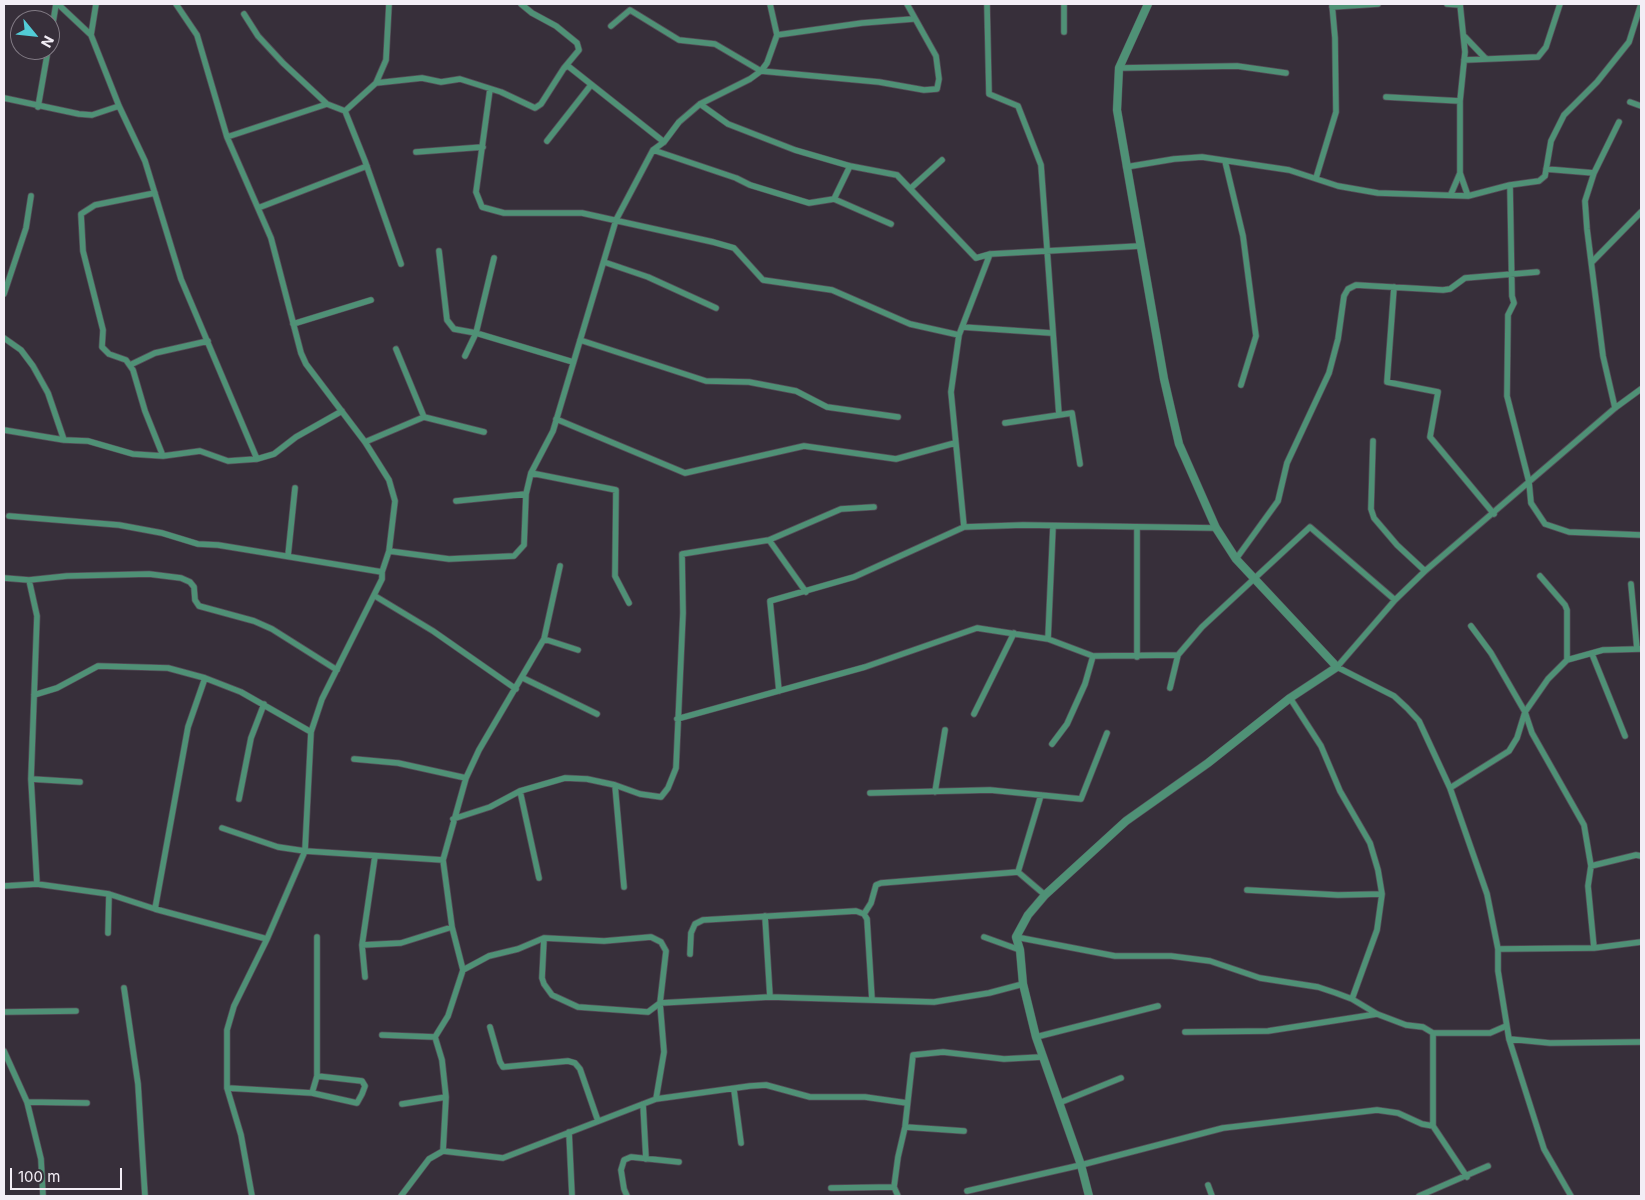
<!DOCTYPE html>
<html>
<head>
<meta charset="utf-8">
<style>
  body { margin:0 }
  #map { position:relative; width:1645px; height:1200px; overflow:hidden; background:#372f3a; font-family:Inter,sans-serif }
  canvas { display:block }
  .frame { position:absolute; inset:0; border:5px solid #f3eef6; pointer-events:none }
  .north { position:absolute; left:10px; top:10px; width:50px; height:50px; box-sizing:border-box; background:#372f3a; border:1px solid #827b85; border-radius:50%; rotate:118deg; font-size:14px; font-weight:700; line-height:20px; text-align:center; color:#f3eef6 }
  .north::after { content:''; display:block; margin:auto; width:18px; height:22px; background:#52ccd6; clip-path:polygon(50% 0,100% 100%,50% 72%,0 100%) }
  .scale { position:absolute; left:10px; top:1168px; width:112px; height:22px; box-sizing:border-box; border:2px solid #f3eef6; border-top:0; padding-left:6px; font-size:15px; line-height:18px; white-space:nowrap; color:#f3eef6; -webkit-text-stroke:4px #372f3a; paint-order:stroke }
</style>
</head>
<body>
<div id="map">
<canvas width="1645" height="1200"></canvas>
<div class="frame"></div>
<div class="north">N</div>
<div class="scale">100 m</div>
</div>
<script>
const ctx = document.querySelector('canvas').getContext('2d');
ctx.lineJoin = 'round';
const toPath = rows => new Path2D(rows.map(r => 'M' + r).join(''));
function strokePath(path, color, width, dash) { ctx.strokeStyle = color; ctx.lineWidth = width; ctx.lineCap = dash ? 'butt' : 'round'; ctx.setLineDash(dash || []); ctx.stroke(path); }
const minor = toPath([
  [58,4,91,35],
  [96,4,91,35,119,106,145,161,181,279,257,459],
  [176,4,197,35,227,137,271,238,301,353,306,364,365,442,389,480,395,501,389,551,382,572,382,579,322,699,311,732,305,851,267,939,234,1006,227,1030,227,1088,241,1135,252,1196],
  [521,4,532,13,556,26,577,43,579,50,564,68],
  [987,4,989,94,1018,106,1041,165,1059,415,1072,413,1080,464],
  [1447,4,1460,5],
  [1460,4,1465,52,1460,101,1460,173,1468,196],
  [1332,7,1378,4],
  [244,14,258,36,283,63,327,104,345,111,376,83,386,60,389,4],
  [611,26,630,10,679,40,715,44,761,71,879,82,924,90,937,89,939,79,936,56,907,4],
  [1064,32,1064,4],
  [777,35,862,23,913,19],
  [1465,37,1486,59],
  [50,41,56,4],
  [1464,60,1538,57,1546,47,1560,4],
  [1119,68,1237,66,1286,73],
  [376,83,422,78,441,82,460,79,501,92,535,108,541,104,564,68,568,66,664,142],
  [490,89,476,192,482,207,504,213,582,213,713,242,734,248,763,280,832,290,910,324,959,335],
  [1386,97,1460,101],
  [4,98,79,114,92,115,119,106],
  [1630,102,1641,106],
  [700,104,728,124,795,150,850,166,897,175,976,258,990,254,1140,246],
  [38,107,48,50],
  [345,111,365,161,401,264],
  [227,137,327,104],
  [547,141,591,85],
  [653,150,736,178,750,185,809,203,834,199,850,166],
  [416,152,483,147],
  [1225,161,1243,236,1256,336,1241,385],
  [1126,167,1174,159,1202,157,1289,170,1338,186,1378,193,1468,196,1510,185,1539,181,1545,176,1551,141,1564,115,1597,82,1629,42,1641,4],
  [1546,169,1594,173],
  [1316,178,1336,112,1335,38,1332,4],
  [1510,185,1512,296,1514,303,1508,315,1507,396,1529,482,1531,503,1545,524,1569,532,1641,535],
  [911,188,942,160],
  [155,193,95,205,81,214,83,251,103,330,102,347,109,354,126,360,133,370,145,411,163,456],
  [1451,194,1460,173],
  [834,199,891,224],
  [258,208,367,166],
  [439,251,447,320,454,329,476,333,573,362],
  [604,262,648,277,716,308],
  [1592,262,1641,212],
  [1394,287,1387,382,1438,392,1430,437,1494,514],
  [4,294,26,228,31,196],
  [293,324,371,300],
  [962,327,1051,333],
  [4,338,21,350,33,366,48,393,64,440],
  [580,340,706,381,749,382,796,391,827,407,898,417],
  [396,349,424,417],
  [465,356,476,333,494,258],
  [130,365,155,353,208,341],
  [1615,408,1603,356,1587,229,1585,201,1594,173,1619,122],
  [556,419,685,473,804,446,896,459,955,443],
  [1005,423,1059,415],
  [4,430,64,440,88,441,133,454,163,456,200,451,228,461,257,459,274,454,296,437,342,411],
  [1373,441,1371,509,1374,518,1397,545,1425,571],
  [365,442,424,417,484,432],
  [531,473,616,490,615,576,629,603],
  [456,501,526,494],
  [9,516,119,525,162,533,198,544,218,545,382,572],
  [964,527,951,392,959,335,990,254],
  [1137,527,1137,657],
  [769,540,806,592],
  [389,551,449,559,514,556,524,545,526,494,531,473,553,431,616,220,653,150,664,142,679,122,700,104,750,79,761,71,767,63,777,35,770,4],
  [288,556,295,488],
  [1236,559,1278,501,1287,463,1329,373,1338,339,1344,296,1348,289,1356,285,1443,290,1450,289,1465,278,1537,272],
  [1540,576,1565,605,1567,610,1567,660],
  [4,578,29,580,67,576,149,574,181,578,190,582,194,587,195,600,199,606,254,621,272,629,337,670],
  [29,580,37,616,31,779,37,884],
  [1631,584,1637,649],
  [375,596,433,631,516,689],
  [1471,626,1491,653,1525,712,1532,733,1584,825,1591,866,1588,886,1594,948],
  [544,639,578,650],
  [1048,639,1053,526],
  [1592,654,1625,736],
  [523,678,597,714],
  [1170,688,1178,655,1202,627,1310,527,1395,600],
  [779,691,770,601,854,577,964,527,1023,525,1216,528],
  [34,695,57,688,98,666,168,668,205,678,241,692,311,732],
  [1290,698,1321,746,1340,791,1370,843,1378,870,1382,894,1377,930,1352,999],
  [974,714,1014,633],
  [677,719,865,667,977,628,1048,639,1093,656,1178,655],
  [1052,744,1067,724,1085,684,1093,656],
  [354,759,398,763,466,778],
  [31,779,80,782],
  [615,785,624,887],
  [1450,788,1509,751,1517,738,1525,712,1548,679,1567,660,1603,650,1641,649],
  [520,791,539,878],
  [935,792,945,730],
  [870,793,990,790,1081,799,1107,733],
  [1041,795,1018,872,1045,895],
  [239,799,251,738,264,704],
  [453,819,490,807,520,791,565,778,587,779,615,785,640,794,661,797,668,788,676,768,683,613,682,554,769,540,841,509,874,507],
  [222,828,278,847,305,851,443,860],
  [1591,866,1636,855,1641,856],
  [4,886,37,884,109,894,155,909,267,939],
  [1247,890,1338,895,1382,894],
  [155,909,188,727,205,678],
  [864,914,871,903,876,885,881,883,1018,872],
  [765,916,770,997],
  [108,933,109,894],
  [984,937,1020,950],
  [1016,937,1115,956,1171,956,1210,961,1260,978,1318,987,1336,993,1352,999,1377,1014,1406,1025,1423,1027,1433,1033,1490,1033,1506,1026],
  [544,938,542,978,544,984,552,995,578,1007,648,1012,660,1003,770,997,934,1002,989,993,1023,984],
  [362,945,401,943,452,927],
  [1498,949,1594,948,1641,942],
  [690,954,691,933,695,924,703,920,856,911,864,914,867,919,872,1000],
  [463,970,452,927,443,860,466,778,479,750,544,639,560,566],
  [365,977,362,945,375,856],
  [124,988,138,1084,145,1196],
  [4,1012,76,1011],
  [490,1027,500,1062,503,1067,568,1061,575,1063,580,1069,598,1121],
  [1185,1032,1268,1031,1377,1014],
  [1433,1033,1433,1126,1467,1177],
  [382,1035,435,1037],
  [1036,1037,1158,1006],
  [1509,1039,1550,1043,1641,1042],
  [4,1051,27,1102,41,1159,43,1196],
  [227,1088,312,1093,357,1103,362,1094,365,1086,362,1081,317,1076],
  [734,1090,741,1143],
  [312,1093,317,1076,317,937],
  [27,1102,87,1103],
  [1059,1103,1121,1078],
  [402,1104,446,1097],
  [643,1104,646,1159],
  [905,1127,964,1131],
  [569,1132,572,1196],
  [443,1151,503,1158,656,1099,750,1086,766,1085,810,1097,865,1097,907,1103],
  [1208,1185,1212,1196],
  [831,1188,894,1187],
  [967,1191,1081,1165,1223,1128,1377,1110,1398,1113,1422,1124,1433,1126],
  [401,1196,429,1159,443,1151,446,1097,442,1060,435,1037,448,1016,463,970,489,956,518,949,544,938,604,941,651,937,661,942,666,951,660,1003,664,1052,656,1099],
  [627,1196,624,1189,621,1170,624,1160,631,1157,679,1162],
  [898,1196,894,1187,898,1157,905,1127,913,1055,943,1052,1004,1059,1042,1057],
  [1419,1196,1488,1166],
  [1571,1196,1544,1149,1509,1039,1498,971,1498,949,1487,894,1450,788,1419,721,1407,708,1394,696,1337,667,1395,600,1425,571,1615,408,1641,389]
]);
const tertiary = toPath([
  [1089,1196,1081,1165,1036,1037,1023,984,1020,950,1016,937,1028,915,1045,895,1126,821,1208,763,1290,698,1337,667,1236,559,1216,528,1179,444,1164,379,1117,110,1119,68,1148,4]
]);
strokePath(minor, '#554e58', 7);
strokePath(tertiary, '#554e58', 9);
strokePath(minor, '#4f9176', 5.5);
strokePath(tertiary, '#4f9176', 8);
</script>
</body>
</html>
